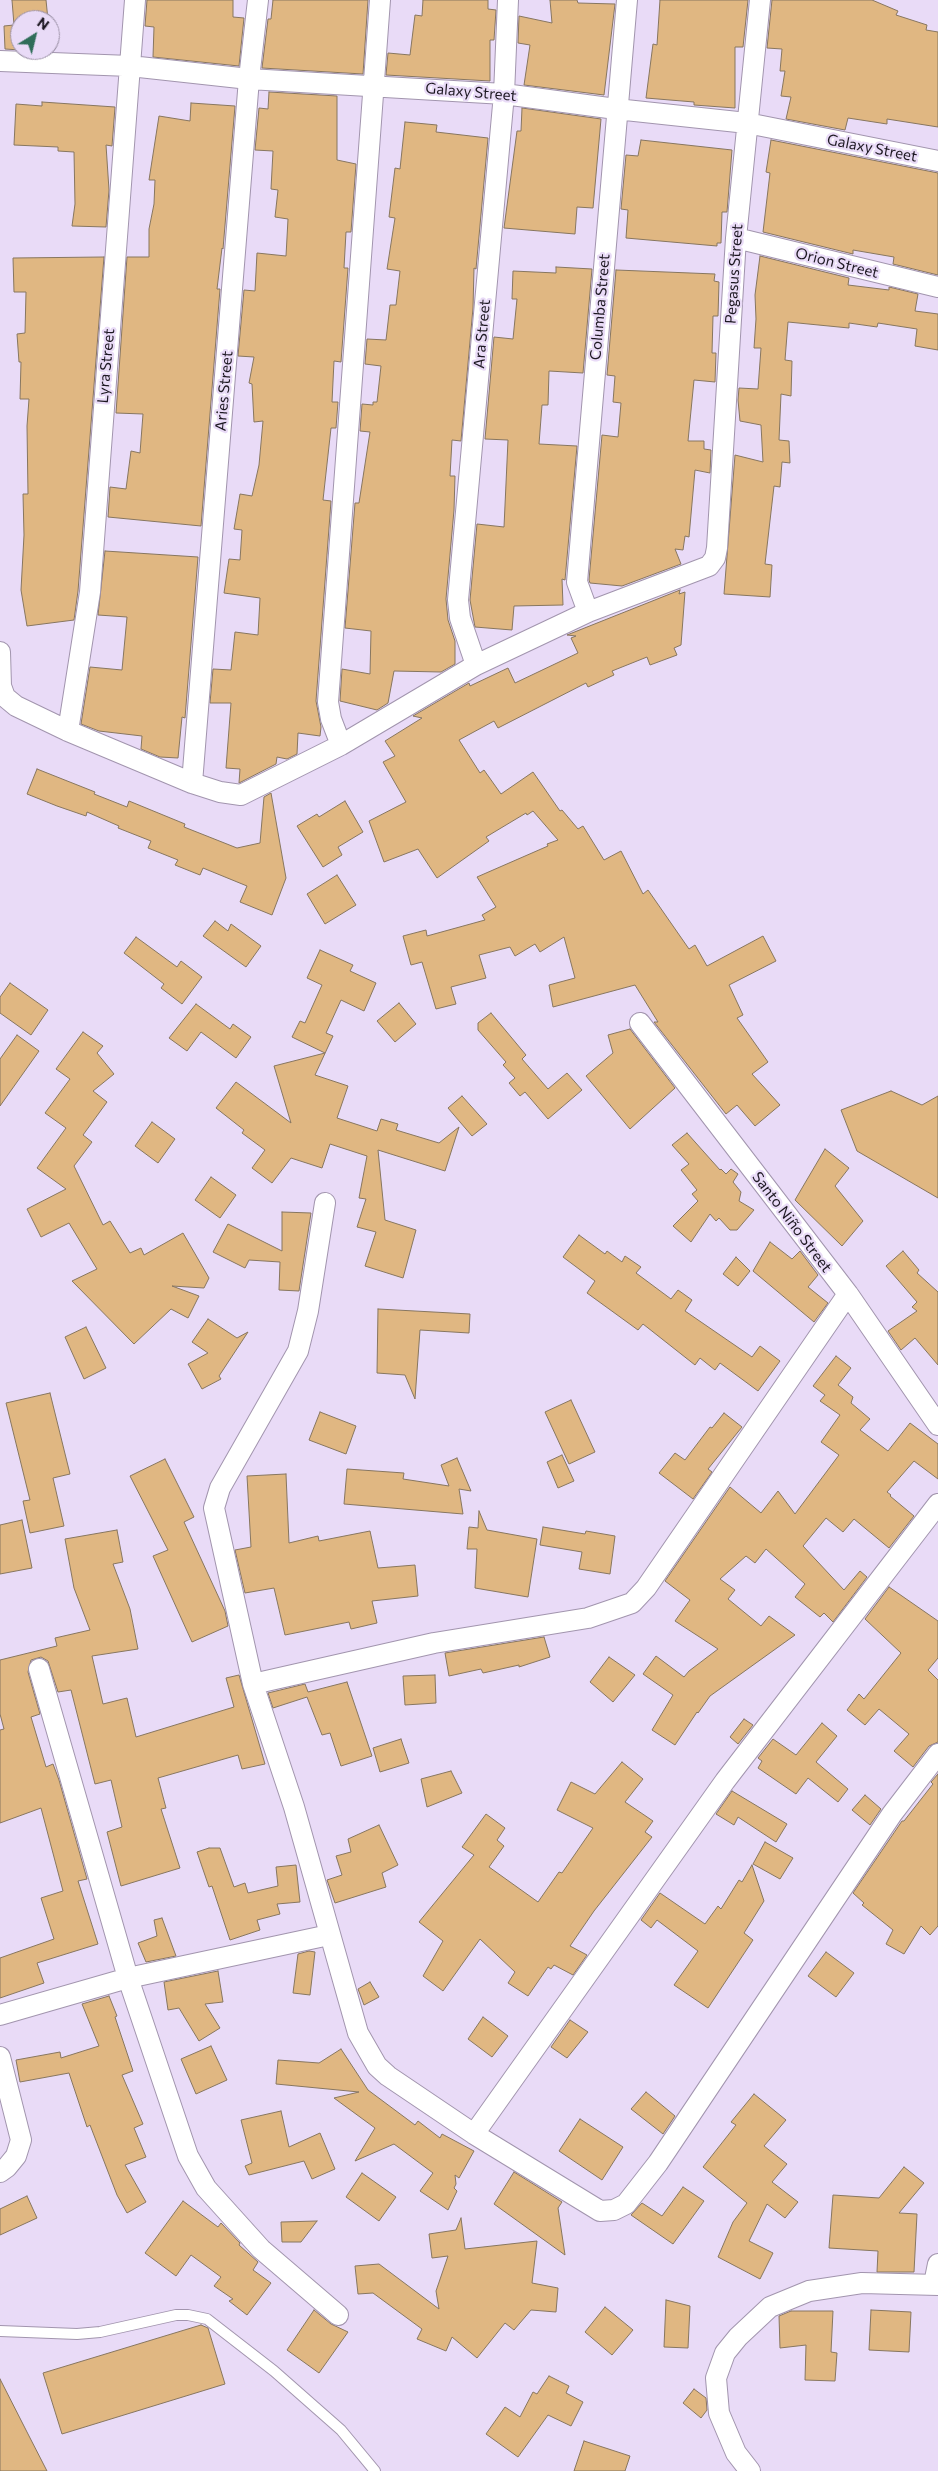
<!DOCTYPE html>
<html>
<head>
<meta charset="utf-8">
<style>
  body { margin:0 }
  #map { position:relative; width:938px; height:2471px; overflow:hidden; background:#e9dbf7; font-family:Commissioner,sans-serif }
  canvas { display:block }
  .north { position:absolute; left:10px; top:10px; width:50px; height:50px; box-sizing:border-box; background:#e9dbf7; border:1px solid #978da2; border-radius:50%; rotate:36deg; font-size:14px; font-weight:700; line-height:20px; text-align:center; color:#1d1822 }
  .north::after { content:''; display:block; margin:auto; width:18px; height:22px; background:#2f6d59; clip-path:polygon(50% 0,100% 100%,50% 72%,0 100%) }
</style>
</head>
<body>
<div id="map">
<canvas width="938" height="2471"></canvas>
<div class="north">N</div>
</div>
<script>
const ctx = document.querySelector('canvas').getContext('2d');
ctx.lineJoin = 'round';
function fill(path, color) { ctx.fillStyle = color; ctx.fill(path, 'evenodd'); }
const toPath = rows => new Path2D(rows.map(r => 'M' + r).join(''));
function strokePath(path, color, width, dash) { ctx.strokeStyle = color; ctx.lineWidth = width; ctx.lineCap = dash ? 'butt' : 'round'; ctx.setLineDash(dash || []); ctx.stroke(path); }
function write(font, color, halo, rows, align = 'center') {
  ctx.font = font + ' Commissioner,sans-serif'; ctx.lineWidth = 4.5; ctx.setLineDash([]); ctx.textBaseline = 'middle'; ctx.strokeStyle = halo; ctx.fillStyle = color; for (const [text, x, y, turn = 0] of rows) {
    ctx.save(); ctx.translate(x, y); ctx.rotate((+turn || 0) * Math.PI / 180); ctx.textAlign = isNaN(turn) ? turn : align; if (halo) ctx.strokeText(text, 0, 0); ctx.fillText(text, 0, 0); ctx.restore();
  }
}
const building = toPath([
  [12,0,46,0,48,20,20,20,20,50,5,49,4,26,14,25,12,0],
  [147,0,233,0,233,17,244,18,239,66,153,57,154,27,145,26,147,0],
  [273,0,368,0,363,74,262,68,268,19,271,19,273,0],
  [423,0,488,0,488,9,496,10,494,40,490,40,490,81,386,75,388,53,410,55,415,15,422,16,423,0],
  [550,0,577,0,578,3,615,4,604,95,524,85,530,45,518,43,519,16,552,23,550,0],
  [660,0,748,0,743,47,735,47,735,108,694,105,694,102,646,98,653,44,657,45,660,0],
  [772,0,872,0,898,11,896,15,927,25,926,30,938,32,938,127,887,119,887,124,848,118,845,130,786,119,791,97,781,96,785,71,780,71,782,49,767,48,772,0],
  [269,92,337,96,337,160,356,164,351,232,346,232,344,268,348,268,341,362,334,361,332,402,338,402,336,428,331,428,323,500,331,501,316,701,321,727,320,736,298,733,297,754,287,759,277,757,276,764,239,783,240,769,226,768,231,703,210,703,213,669,231,670,235,632,258,635,260,598,224,593,229,559,240,560,242,530,234,529,240,494,252,496,259,465,263,421,254,422,252,384,249,383,254,357,238,356,244,290,255,291,257,253,286,256,288,219,275,217,278,190,271,189,273,151,255,150,259,108,268,109,269,92],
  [42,102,115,107,112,146,106,145,109,190,106,227,72,226,75,204,74,152,58,151,58,147,14,145,16,104,42,106,42,102],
  [191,103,235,106,223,249,222,248,217,289,220,289,201,526,108,517,110,487,126,489,131,451,140,453,143,414,116,413,127,257,149,257,149,229,154,204,155,180,149,180,159,116,190,121,191,103],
  [522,108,601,119,593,208,577,207,575,234,504,228,517,131,521,131,522,108],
  [405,122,437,125,436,132,488,138,476,269,474,268,473,308,461,441,452,440,450,476,455,476,454,510,446,599,448,620,455,641,455,664,441,672,394,671,388,703,377,710,340,701,342,669,370,674,371,631,345,628,355,503,359,503,370,432,360,431,362,404,373,405,373,402,377,402,381,366,365,364,367,339,386,340,390,305,396,305,400,271,387,269,395,218,389,217,395,168,400,169,405,122],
  [641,140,732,150,727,212,722,212,721,243,717,243,717,246,626,238,628,210,621,209,626,155,638,156,641,140],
  [771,140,938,173,938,275,893,264,894,257,853,250,853,254,763,232,770,173,766,172,771,140],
  [760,256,849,278,848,285,889,290,889,287,918,294,915,311,938,314,938,350,915,346,917,329,878,323,877,327,849,323,849,328,788,322,785,360,792,361,791,396,781,394,779,440,789,441,790,463,782,462,780,487,774,486,765,564,772,565,770,597,724,594,735,455,763,462,761,425,740,421,738,400,739,388,758,389,761,348,754,348,756,319,755,295,760,256],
  [104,257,78,591,74,620,27,626,21,590,24,535,23,494,28,494,27,426,29,399,20,399,21,362,19,362,17,334,25,333,26,292,14,292,13,258,104,257],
  [556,267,592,269,583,373,549,371,548,405,542,405,539,444,577,446,565,580,562,579,563,605,514,606,512,630,475,627,470,600,477,524,504,527,508,440,485,439,494,337,513,339,517,299,512,299,513,271,556,273,556,267],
  [616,270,715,274,714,281,719,282,718,316,713,316,712,353,716,353,715,382,694,380,688,441,704,441,704,449,711,450,710,473,695,470,689,537,685,536,683,550,675,549,681,564,622,586,590,583,589,580,602,435,618,437,621,403,613,402,615,376,607,375,616,270],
  [105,551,198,557,185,718,182,717,178,758,160,757,141,749,142,736,99,731,81,724,90,667,122,670,127,617,98,615,105,551],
  [680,590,679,594,685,592,681,645,674,648,677,655,650,665,647,657,612,671,614,675,588,687,586,683,498,728,494,721,459,740,480,773,484,770,501,794,533,772,560,811,562,810,578,829,583,826,604,860,621,851,643,894,648,890,689,949,695,945,707,966,763,936,776,961,729,985,743,1015,737,1018,768,1062,752,1074,780,1105,755,1126,737,1105,726,1114,654,1022,658,1022,635,985,553,1007,549,985,575,978,564,937,540,952,535,944,515,956,510,947,479,955,486,978,451,987,456,1004,436,1009,422,962,411,965,403,936,426,930,427,936,485,920,482,915,496,907,477,877,548,846,547,844,558,840,533,811,527,815,526,813,486,837,489,841,437,878,418,849,384,862,369,821,406,802,383,762,395,756,385,741,422,718,413,716,469,683,470,686,508,668,515,683,578,653,571,638,576,636,567,635,680,590],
  [37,769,95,792,94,794,127,807,129,801,185,824,184,827,237,848,260,843,264,797,271,793,286,878,272,915,240,902,247,886,203,868,200,875,175,865,178,860,148,848,151,841,118,828,119,826,87,812,86,816,57,806,27,794,37,769],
  [345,801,363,832,338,847,342,855,323,867,297,826,317,814,319,817,345,801],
  [337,875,356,905,325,924,307,894,337,875],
  [215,921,228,931,231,924,261,946,246,967,203,936,215,921],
  [136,937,177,967,181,961,202,977,182,1004,161,988,164,984,124,953,136,937],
  [320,950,353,965,350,971,376,983,364,1011,341,1000,326,1033,333,1036,315,1075,348,1086,337,1118,377,1131,381,1119,398,1124,396,1130,439,1143,459,1127,445,1171,378,1150,385,1220,416,1230,403,1278,365,1266,376,1232,357,1227,366,1199,359,1198,367,1156,330,1144,322,1168,291,1158,272,1183,252,1168,265,1150,242,1133,244,1130,216,1108,236,1082,291,1123,274,1066,325,1053,292,1037,300,1021,305,1023,322,985,307,978,320,950],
  [10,983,48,1010,31,1035,0,1013,0,997,10,983],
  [399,1003,416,1024,395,1042,377,1021,399,1003],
  [196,1004,230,1029,233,1024,251,1037,236,1058,201,1032,187,1051,169,1038,196,1004],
  [491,1013,526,1055,522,1059,548,1089,567,1073,582,1090,548,1119,525,1092,520,1096,509,1083,515,1078,503,1065,506,1062,478,1030,478,1023,491,1013],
  [630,1029,675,1088,630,1129,586,1076,613,1053,608,1035,630,1029],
  [83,1032,103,1046,97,1053,114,1074,93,1091,107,1102,83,1135,92,1142,74,1166,103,1225,110,1221,130,1253,141,1248,144,1255,183,1233,209,1278,204,1288,172,1286,199,1296,188,1318,171,1309,134,1344,72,1281,97,1269,69,1223,41,1237,27,1209,66,1189,37,1168,66,1128,45,1113,70,1079,56,1069,83,1032],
  [17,1035,39,1051,0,1106,0,1059,17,1035],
  [891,1091,922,1105,938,1096,938,1198,857,1151,841,1110,891,1091],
  [462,1096,487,1124,472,1136,448,1108,462,1096],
  [152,1122,175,1139,158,1163,135,1146,152,1122],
  [687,1133,720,1170,721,1169,726,1174,731,1169,738,1174,733,1182,741,1192,739,1201,754,1210,737,1230,730,1230,719,1218,716,1221,710,1214,691,1242,673,1226,698,1201,692,1194,697,1190,681,1170,689,1164,672,1145,687,1133],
  [825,1149,849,1168,835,1186,863,1221,842,1246,795,1200,825,1149],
  [211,1177,236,1195,220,1218,195,1200,211,1177],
  [282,1212,311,1213,299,1291,279,1290,280,1262,249,1260,245,1268,213,1252,228,1224,282,1251,282,1212],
  [579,1235,605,1254,607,1251,622,1262,625,1256,641,1267,636,1273,671,1299,678,1290,692,1300,685,1311,752,1357,760,1346,780,1361,758,1391,720,1363,715,1370,700,1358,695,1365,643,1324,638,1330,587,1293,595,1281,563,1257,579,1235],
  [770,1242,792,1259,800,1251,818,1275,808,1287,828,1303,814,1322,753,1271,770,1242],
  [903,1251,919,1270,917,1273,938,1292,938,1365,915,1338,901,1350,888,1331,917,1311,912,1307,917,1302,886,1266,903,1251],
  [736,1257,750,1271,738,1286,723,1274,736,1257],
  [378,1309,470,1314,469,1333,420,1330,415,1399,405,1375,377,1373,378,1309],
  [208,1319,237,1338,248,1332,219,1376,221,1379,202,1389,188,1364,208,1353,192,1342,208,1319],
  [86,1327,106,1368,84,1379,65,1337,86,1327],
  [836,1356,851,1368,838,1385,853,1397,851,1403,870,1419,860,1430,888,1451,910,1423,938,1444,938,1479,914,1461,887,1492,891,1495,890,1496,914,1516,889,1548,854,1519,843,1532,826,1518,803,1546,844,1590,860,1571,867,1577,833,1622,824,1613,820,1617,795,1597,805,1584,766,1549,755,1563,746,1556,720,1579,735,1590,728,1599,761,1626,769,1616,795,1635,710,1696,698,1713,697,1712,675,1745,652,1730,673,1695,643,1674,656,1656,684,1677,689,1671,718,1649,675,1621,690,1600,665,1581,730,1487,761,1513,778,1491,795,1514,839,1455,821,1442,840,1415,820,1401,825,1395,813,1386,836,1356],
  [50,1393,70,1474,53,1478,64,1526,30,1533,23,1501,30,1500,6,1403,50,1393],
  [571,1400,595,1452,569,1464,545,1412,571,1400],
  [320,1412,356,1426,346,1454,309,1440,320,1412],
  [724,1413,742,1427,708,1469,712,1472,693,1499,659,1473,675,1453,685,1460,710,1427,712,1428,724,1413],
  [562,1455,574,1481,558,1488,547,1462,562,1455],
  [457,1458,471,1491,459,1489,463,1514,344,1504,347,1469,404,1473,403,1479,449,1486,441,1465,457,1458],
  [165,1459,194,1517,184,1522,225,1611,228,1626,192,1642,153,1556,168,1550,130,1476,165,1459],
  [286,1474,289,1543,318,1536,319,1541,370,1531,378,1568,415,1565,418,1596,372,1601,377,1623,351,1629,349,1622,285,1635,274,1588,245,1593,235,1550,251,1547,247,1476,286,1474],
  [479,1511,487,1530,537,1539,528,1597,475,1588,477,1549,467,1549,469,1527,478,1528,479,1511],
  [22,1520,32,1568,0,1574,0,1525,22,1520],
  [543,1527,585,1534,586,1531,615,1536,610,1574,579,1569,582,1552,540,1545,543,1527],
  [117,1530,123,1562,113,1564,130,1609,138,1649,92,1656,103,1704,127,1698,136,1737,234,1707,226,1678,239,1675,265,1764,242,1769,238,1755,158,1778,166,1808,161,1809,180,1868,121,1886,107,1832,122,1827,111,1780,95,1784,71,1690,58,1692,48,1661,41,1657,31,1660,28,1672,40,1714,31,1717,46,1767,53,1764,59,1780,87,1879,78,1881,98,1944,37,1963,44,1983,0,1998,0,1958,54,1939,41,1898,63,1891,41,1808,0,1823,0,1730,4,1729,0,1714,0,1660,57,1646,55,1638,90,1630,74,1588,65,1539,117,1530],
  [889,1587,938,1621,938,1658,928,1670,938,1680,938,1742,929,1746,913,1767,894,1751,909,1734,879,1709,865,1725,847,1710,859,1694,864,1699,901,1653,865,1619,889,1587],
  [544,1637,550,1657,519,1667,519,1665,483,1673,481,1669,449,1676,445,1653,544,1637],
  [609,1657,635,1675,613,1702,590,1682,609,1657],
  [435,1675,436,1703,405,1705,403,1676,435,1675],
  [347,1682,372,1756,341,1766,330,1733,322,1735,307,1697,273,1708,268,1693,305,1684,308,1692,347,1682],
  [744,1719,753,1725,738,1744,730,1737,744,1719],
  [822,1723,837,1736,816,1762,848,1789,838,1802,808,1778,796,1794,758,1768,762,1761,758,1758,773,1739,796,1755,822,1723],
  [401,1739,409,1763,380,1772,373,1748,401,1739],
  [622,1762,643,1779,625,1802,653,1821,645,1832,652,1837,594,1911,570,1946,587,1955,573,1975,554,1965,551,1969,548,1967,528,1996,508,1983,515,1972,480,1939,443,1991,423,1976,443,1941,419,1922,474,1855,462,1847,486,1814,505,1828,497,1840,504,1846,489,1867,538,1902,559,1872,562,1873,593,1828,557,1810,571,1782,595,1794,622,1762],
  [451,1771,462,1793,427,1807,421,1779,451,1771],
  [938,1774,938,1926,930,1935,921,1926,904,1954,886,1944,893,1930,862,1905,864,1903,853,1893,902,1821,904,1821,933,1784,931,1782,938,1774],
  [732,1791,787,1824,776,1842,738,1817,734,1825,716,1814,732,1791],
  [865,1795,881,1809,870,1825,852,1810,865,1795],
  [379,1825,398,1865,382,1873,386,1887,335,1903,327,1880,342,1875,336,1856,351,1852,348,1839,379,1825],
  [765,1842,793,1858,780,1879,753,1864,765,1842],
  [209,1848,220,1848,234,1887,245,1883,248,1893,278,1886,276,1867,296,1865,300,1902,277,1904,280,1914,257,1920,260,1930,230,1940,212,1886,209,1887,197,1852,209,1848],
  [752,1865,764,1901,744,1933,753,1940,708,2008,674,1985,698,1951,657,1920,651,1928,641,1920,660,1893,705,1924,718,1906,721,1909,739,1880,742,1882,752,1865],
  [162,1918,176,1956,146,1962,138,1943,157,1936,154,1920,162,1918],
  [309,1951,315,1952,310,1995,293,1993,298,1954,309,1951],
  [826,1952,854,1973,836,1997,808,1976,826,1952],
  [218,1971,223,2002,205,2004,220,2028,199,2041,179,2008,168,2010,164,1982,218,1971],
  [370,1982,379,1997,364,2005,358,1989,370,1982],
  [109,1996,117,2016,115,2017,133,2071,122,2075,143,2124,134,2128,146,2157,125,2165,146,2202,127,2213,117,2195,90,2125,87,2127,69,2073,20,2082,16,2060,60,2052,61,2058,99,2046,82,2004,109,1996],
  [483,2017,508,2036,492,2057,468,2039,483,2017],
  [570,2020,588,2032,567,2058,551,2047,570,2020],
  [211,2046,227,2080,196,2094,181,2059,211,2046],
  [341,2049,368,2090,415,2125,418,2121,440,2138,442,2134,474,2151,459,2178,455,2175,456,2184,454,2188,457,2191,448,2210,420,2191,433,2173,394,2144,355,2161,375,2128,334,2098,359,2092,276,2084,278,2060,319,2063,341,2049],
  [646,2092,675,2116,663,2134,631,2109,646,2092],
  [754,2094,786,2120,764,2146,787,2164,772,2182,798,2202,785,2218,767,2204,749,2241,773,2253,760,2279,718,2257,733,2222,747,2203,703,2167,736,2125,731,2122,754,2094],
  [281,2111,289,2147,320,2133,335,2169,312,2179,304,2161,249,2175,245,2166,252,2163,241,2120,281,2111],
  [580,2119,623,2147,602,2180,559,2151,580,2119],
  [904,2167,924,2183,899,2213,917,2214,914,2272,877,2272,878,2251,829,2248,833,2195,879,2198,904,2167],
  [514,2172,562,2202,558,2208,565,2255,494,2204,514,2172],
  [362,2173,396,2197,379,2221,346,2197,362,2173],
  [683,2187,704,2201,673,2244,631,2215,642,2203,662,2216,683,2187],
  [27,2196,37,2218,0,2235,0,2209,27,2196],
  [183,2201,218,2227,221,2223,240,2243,239,2245,258,2262,253,2270,271,2283,247,2315,229,2301,233,2299,214,2286,221,2277,191,2255,176,2276,145,2253,183,2201],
  [461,2218,465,2249,537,2241,532,2283,558,2288,556,2312,531,2310,514,2330,505,2323,477,2358,452,2337,446,2351,417,2339,422,2329,373,2293,358,2294,355,2266,379,2264,439,2309,436,2291,448,2256,432,2258,429,2234,456,2230,461,2218],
  [317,2221,301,2242,282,2242,281,2222,317,2221],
  [666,2300,690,2306,688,2348,664,2347,666,2300],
  [605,2307,633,2330,612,2355,585,2332,605,2307],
  [314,2310,331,2324,348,2332,319,2373,287,2350,314,2310],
  [871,2310,911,2312,909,2352,869,2350,871,2310],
  [791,2311,833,2311,831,2352,837,2353,835,2381,805,2380,806,2345,780,2348,779,2316,791,2311],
  [201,2325,208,2328,225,2384,62,2434,43,2373,201,2325],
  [549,2376,569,2386,566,2393,583,2402,571,2426,548,2415,518,2457,486,2434,505,2407,520,2417,533,2392,537,2394,549,2376],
  [0,2379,28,2434,47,2471,0,2471,0,2379],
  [694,2389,706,2398,707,2410,701,2418,683,2403,694,2389],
  [584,2441,630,2456,625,2471,574,2471,584,2441]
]);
fill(building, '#e0b782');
strokePath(building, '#87765f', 1);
const service = toPath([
  [0,2331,77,2334,100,2332,176,2315,188,2315,207,2319,274,2371,341,2430,375,2471]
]);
const minor = toPath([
  [0,61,130,66,249,79,504,94,616,109,747,123,938,161],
  [736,238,938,287],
  [588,612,577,582,627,0],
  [0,652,1,686,5,697,16,706,68,731,192,783,220,792,241,795,341,745,476,665,588,612,709,566,715,558,717,548,736,238,760,0],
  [476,665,460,618,458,600,504,94,508,0],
  [68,731,90,592,135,0],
  [341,745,331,719,328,702,380,0],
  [192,783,249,79,258,0],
  [640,1023,848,1294,938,1425],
  [325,1203,308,1311,298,1351,220,1488,214,1508,253,1684,294,1807,358,2033,377,2066,388,2076,474,2134,600,2211,614,2210,626,2204,658,2163,892,1814,938,1754],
  [39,1669,128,1978,188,2156,206,2188,261,2249,338,2315],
  [253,1684,434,1643,588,1618,632,1603,646,1588,848,1294],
  [0,2015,128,1978,329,1935],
  [0,2057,21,2140,16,2156,7,2167,0,2172],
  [474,2134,725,1781,938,1504],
  [934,2284,938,2264],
  [750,2471,736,2453,719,2413,716,2378,725,2353,738,2337,770,2307,809,2291,862,2283,938,2285]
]);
strokePath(service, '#a295ae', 12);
strokePath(minor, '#a295ae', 22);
strokePath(service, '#fff', 10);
strokePath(minor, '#fff', 20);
write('15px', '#1d1822', '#e9dbf7', [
  ["Galaxy Street",471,92,5],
  ["Galaxy Street",872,148,11],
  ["Orion Street",837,263,14],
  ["Pegasus Street",734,274,-86],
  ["Columba Street",600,307,-85],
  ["Ara Street",482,334,-85],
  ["Lyra Street",106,366,-85],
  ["Aries Street",224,391,-85],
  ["Santo Niño Street",792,1222,53]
]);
</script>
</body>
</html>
